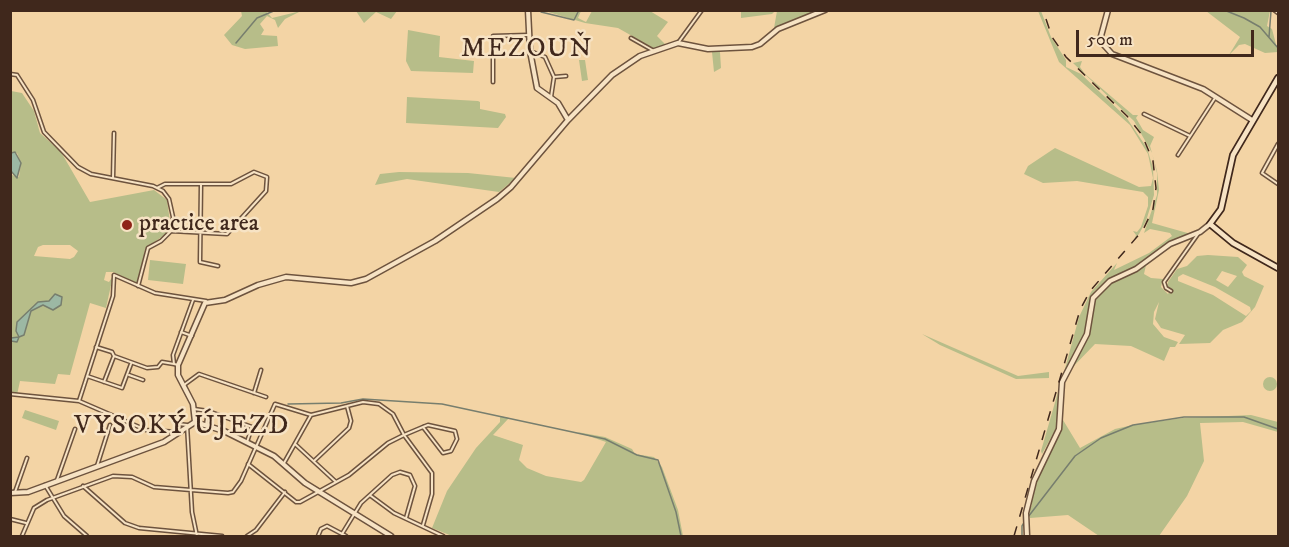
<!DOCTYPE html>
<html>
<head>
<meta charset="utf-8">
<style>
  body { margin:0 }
  #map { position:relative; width:1289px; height:547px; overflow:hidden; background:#f3d4a5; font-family:"IM FELL DW Pica",serif }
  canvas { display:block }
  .frame { position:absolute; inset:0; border:12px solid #40281c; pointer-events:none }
  .scale { position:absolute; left:1076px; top:30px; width:178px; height:27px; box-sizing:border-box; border:3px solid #40281c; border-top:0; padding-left:8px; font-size:18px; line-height:21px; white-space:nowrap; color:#40281c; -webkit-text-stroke:4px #f7e3c4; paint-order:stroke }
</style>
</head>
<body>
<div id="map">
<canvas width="1289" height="547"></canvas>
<div class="frame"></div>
<div class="scale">500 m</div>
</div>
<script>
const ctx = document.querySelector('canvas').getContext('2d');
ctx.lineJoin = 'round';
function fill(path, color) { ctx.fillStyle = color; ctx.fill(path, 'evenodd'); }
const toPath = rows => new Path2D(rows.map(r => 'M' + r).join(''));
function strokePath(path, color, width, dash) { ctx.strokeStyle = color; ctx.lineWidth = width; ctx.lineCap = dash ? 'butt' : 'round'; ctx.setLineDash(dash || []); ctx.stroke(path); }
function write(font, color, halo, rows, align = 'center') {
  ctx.font = font + ' "IM FELL DW Pica",serif'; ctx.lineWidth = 5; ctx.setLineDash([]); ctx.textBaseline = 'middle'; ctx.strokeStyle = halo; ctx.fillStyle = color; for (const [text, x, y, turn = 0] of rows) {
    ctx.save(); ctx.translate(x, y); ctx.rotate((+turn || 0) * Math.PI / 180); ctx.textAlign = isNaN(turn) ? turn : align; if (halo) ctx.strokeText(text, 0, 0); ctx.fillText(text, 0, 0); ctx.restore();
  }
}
fill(toPath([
  [241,11,266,11,272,18,301,11,285,19,278,28,275,20,267,16,260,24,264,30,261,35,277,36,278,46,245,49,232,45,224,35,242,16],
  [356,11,397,11,391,19,376,12,364,23],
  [545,11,581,11,578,18,586,22,592,11,650,11,668,22,657,36,666,45,655,49,618,28,585,23],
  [741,11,741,10,775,11,772,14,741,18],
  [777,11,777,10,818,11,774,28],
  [1038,11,1041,11,1051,37,1066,60,1066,67,1081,74,1126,117,1147,148,1153,168,1154,195,1146,221,1139,234,1134,240,1136,235,1133,231,1137,232,1141,227,1148,206,1148,197,1143,192,1077,181,1043,183,1024,174,1028,166,1055,148,1139,187,1151,186,1153,178,1148,154,1130,125,1059,62],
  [1206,11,1270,11,1267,26,1272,29,1278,52,1265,53,1245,44,1239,45,1229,55,1240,37],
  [408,30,440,36,439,57,474,61,473,73,411,71,406,61],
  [712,52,720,52,721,68,714,72],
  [579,60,585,60,588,80,582,81],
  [1082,61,1080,67,1085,74,1133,115,1138,115,1136,118,1143,130,1154,137,1150,146,1157,171,1159,190,1152,223,1191,234,1170,242,1135,267,1109,280,1095,291,1090,303,1086,334,1063,376,1079,317,1091,292,1117,263,1114,270,1149,253,1172,236,1170,233,1150,229,1144,233,1157,195,1157,173,1152,153,1134,121,1073,63],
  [11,91,22,93,34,111,40,133,61,152,90,202,154,190,167,200,170,222,167,233,145,249,141,274,137,283,113,272,106,272,104,280,109,282,113,276,106,308,90,303,70,375,58,374,55,384,20,381,17,395,10,394,10,171,12,175,19,177,21,163,17,153,11,153],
  [43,245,70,245,78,251,74,257,70,259,34,256,38,247],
  [407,97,478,101,480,102,480,109,505,114,506,117,498,128,406,123],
  [399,172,468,173,516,178,499,192,407,179,375,185,380,174],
  [1208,255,1238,257,1247,265,1242,272,1244,276,1264,286,1255,307,1242,322,1223,330,1210,343,1179,344,1185,335,1161,328,1155,319,1159,302,1154,312,1153,324,1164,337,1178,342,1175,347,1170,347,1164,361,1131,346,1095,344,1068,372,1089,335,1094,299,1111,282,1146,265,1144,274,1151,278,1163,279,1161,287,1168,294,1171,289,1167,286,1168,282,1177,269,1187,266,1197,256],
  [1222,271,1237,276,1228,287,1216,280],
  [1183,274,1215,287,1250,307,1251,311,1246,316,1213,295,1178,281,1178,277],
  [150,260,186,264,183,284,148,280],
  [922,334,1018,376,1049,372,1049,378,1016,379,940,345],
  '1263 384a7 7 0 1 1 14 0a7 7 0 1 1-14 0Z',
  [1058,392,1059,423,1042,454,1041,451],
  [25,410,59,421,56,430,22,418],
  [1251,415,1278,422,1278,432,1243,422,1200,423,1204,461,1187,496,1159,536,1099,536,1068,515,1030,518,1029,510,1032,505,1030,503,1041,466,1060,432,1063,420,1080,448,1115,429,1133,425,1183,418],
  [500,416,509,418,493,435,523,445,519,460,527,468,546,476,581,482,584,480,606,442,577,432,605,437,632,449,635,454,654,457,662,467,678,510,683,536,452,536,432,528,447,491,476,448,500,422]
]), '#b7bd89');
const water = toPath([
  [15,152,21,163,17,178,11,171,11,153,15,152],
  [55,294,62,297,61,305,53,310,43,305,31,311,24,335,19,337,17,342,11,341,11,338,19,337,16,331,17,322,38,302,49,301,55,294]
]);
fill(water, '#9cb8a4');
strokePath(water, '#777e6e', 1.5);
strokePath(toPath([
  [1224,10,1244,18,1260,27,1278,48],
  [541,12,574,20,579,10],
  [1269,37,1271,11],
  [236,43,257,18,276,10],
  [288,404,341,403,363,399,442,404,605,439,637,455,658,460,676,512,681,536],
  [1028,517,1075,456,1101,438,1133,425,1184,417,1244,417,1278,429],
  [1022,536,1022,526,1025,521]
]), '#777e6e', 1.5);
const minor = toPath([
  [1274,10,1278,13],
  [631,38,654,51],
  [678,43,702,10],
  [530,51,545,57,554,77,551,97],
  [10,74,17,75,33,100,44,132,78,167,91,174,153,186,163,191,169,199,173,217,171,231,161,241,148,248,138,286],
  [554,77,566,76],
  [493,82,493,36,528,35],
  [1144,114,1190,136],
  [1278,144,1262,173,1278,184],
  [1178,155,1215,98],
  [113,178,114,133],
  [201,184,200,262,218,266],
  [157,188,165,184,231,184,254,172,267,177,266,191,227,234,171,231],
  [114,275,155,293,206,301],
  [1171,291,1166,288,1164,282,1198,234],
  [181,332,192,336],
  [96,347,112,352,114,356],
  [178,365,174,364,173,355,193,300],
  [129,375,143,380],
  [87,376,122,388,131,364],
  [104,382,114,356,147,368,158,367,162,362,174,364],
  [184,385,199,374,266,397],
  [254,393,261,370],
  [10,394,79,401,146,430,178,432,178,424,187,425,192,512,197,536],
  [79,401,113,296,114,276],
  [194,409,208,411,252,427,247,442],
  [206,425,208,411],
  [295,444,336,482],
  [314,461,349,428,351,421,347,406],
  [284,463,311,415,363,402,379,404,393,414,404,435,432,473,432,494,423,525],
  [248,464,296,502,300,502,349,475,388,443,404,435,423,427,428,425,455,431,457,439,451,451,443,453,423,427],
  [97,466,110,425],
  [57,480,75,429],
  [45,485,64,516,87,536],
  [83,486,125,523,139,528,222,536],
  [15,492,27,458],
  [371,496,394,513,443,536],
  [10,519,26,523],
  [342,534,361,503,392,475,400,472,410,475,415,486,406,518],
  [22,536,34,508,47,500,113,476,132,477,154,487,228,493,233,492,241,481,275,404,311,415],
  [247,536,256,530,285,492],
  [318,536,321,529,327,526,346,536]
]);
const tertiary = toPath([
  [528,10,530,51,537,88,558,103,568,120],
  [1108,10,1101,36,1103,44,1112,54,1203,89,1252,120],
  [195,422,193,404,178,375,178,365,205,303,225,300,258,285,286,277,351,283,366,279,435,241,497,199,511,187,568,120,612,75,640,56,678,43,708,49,752,47,760,44,778,29,825,10],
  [195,422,224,431,274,456,305,483,391,536],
  [10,493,28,492,164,442,195,422],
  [1027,536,1026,513,1034,481,1059,429,1062,382,1087,334,1093,298,1110,281,1136,269,1170,244,1200,232,1210,224]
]);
const secondary = toPath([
  [1278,78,1233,155,1221,209,1210,224,1233,243,1278,268]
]);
strokePath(minor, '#6d533e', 5);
strokePath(tertiary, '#6d533e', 7);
strokePath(secondary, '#40281c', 8);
strokePath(minor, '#f7e3c4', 2);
strokePath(tertiary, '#f7e3c4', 4);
strokePath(secondary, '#f7e3c4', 4.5);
strokePath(toPath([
  [1014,536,1080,310,1090,291,1143,230,1153,209,1156,188,1153,161,1142,135,1127,116,1066,57,1052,37,1043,10]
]), '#40281c', 1.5, [10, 10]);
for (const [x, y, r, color] of [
  [127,225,6,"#8f2418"]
]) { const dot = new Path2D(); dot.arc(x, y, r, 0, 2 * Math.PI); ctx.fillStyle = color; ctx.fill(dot); strokePath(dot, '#f7e3c4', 2); }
write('24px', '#40281c', '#f7e3c4', [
  ["practice area",139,225]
], 'left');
ctx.letterSpacing = '1.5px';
write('27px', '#40281c', '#f7e3c4', [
  ["MEZOUŇ",527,50],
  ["VYSOKÝ ÚJEZD",182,427]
]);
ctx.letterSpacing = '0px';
</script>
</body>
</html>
